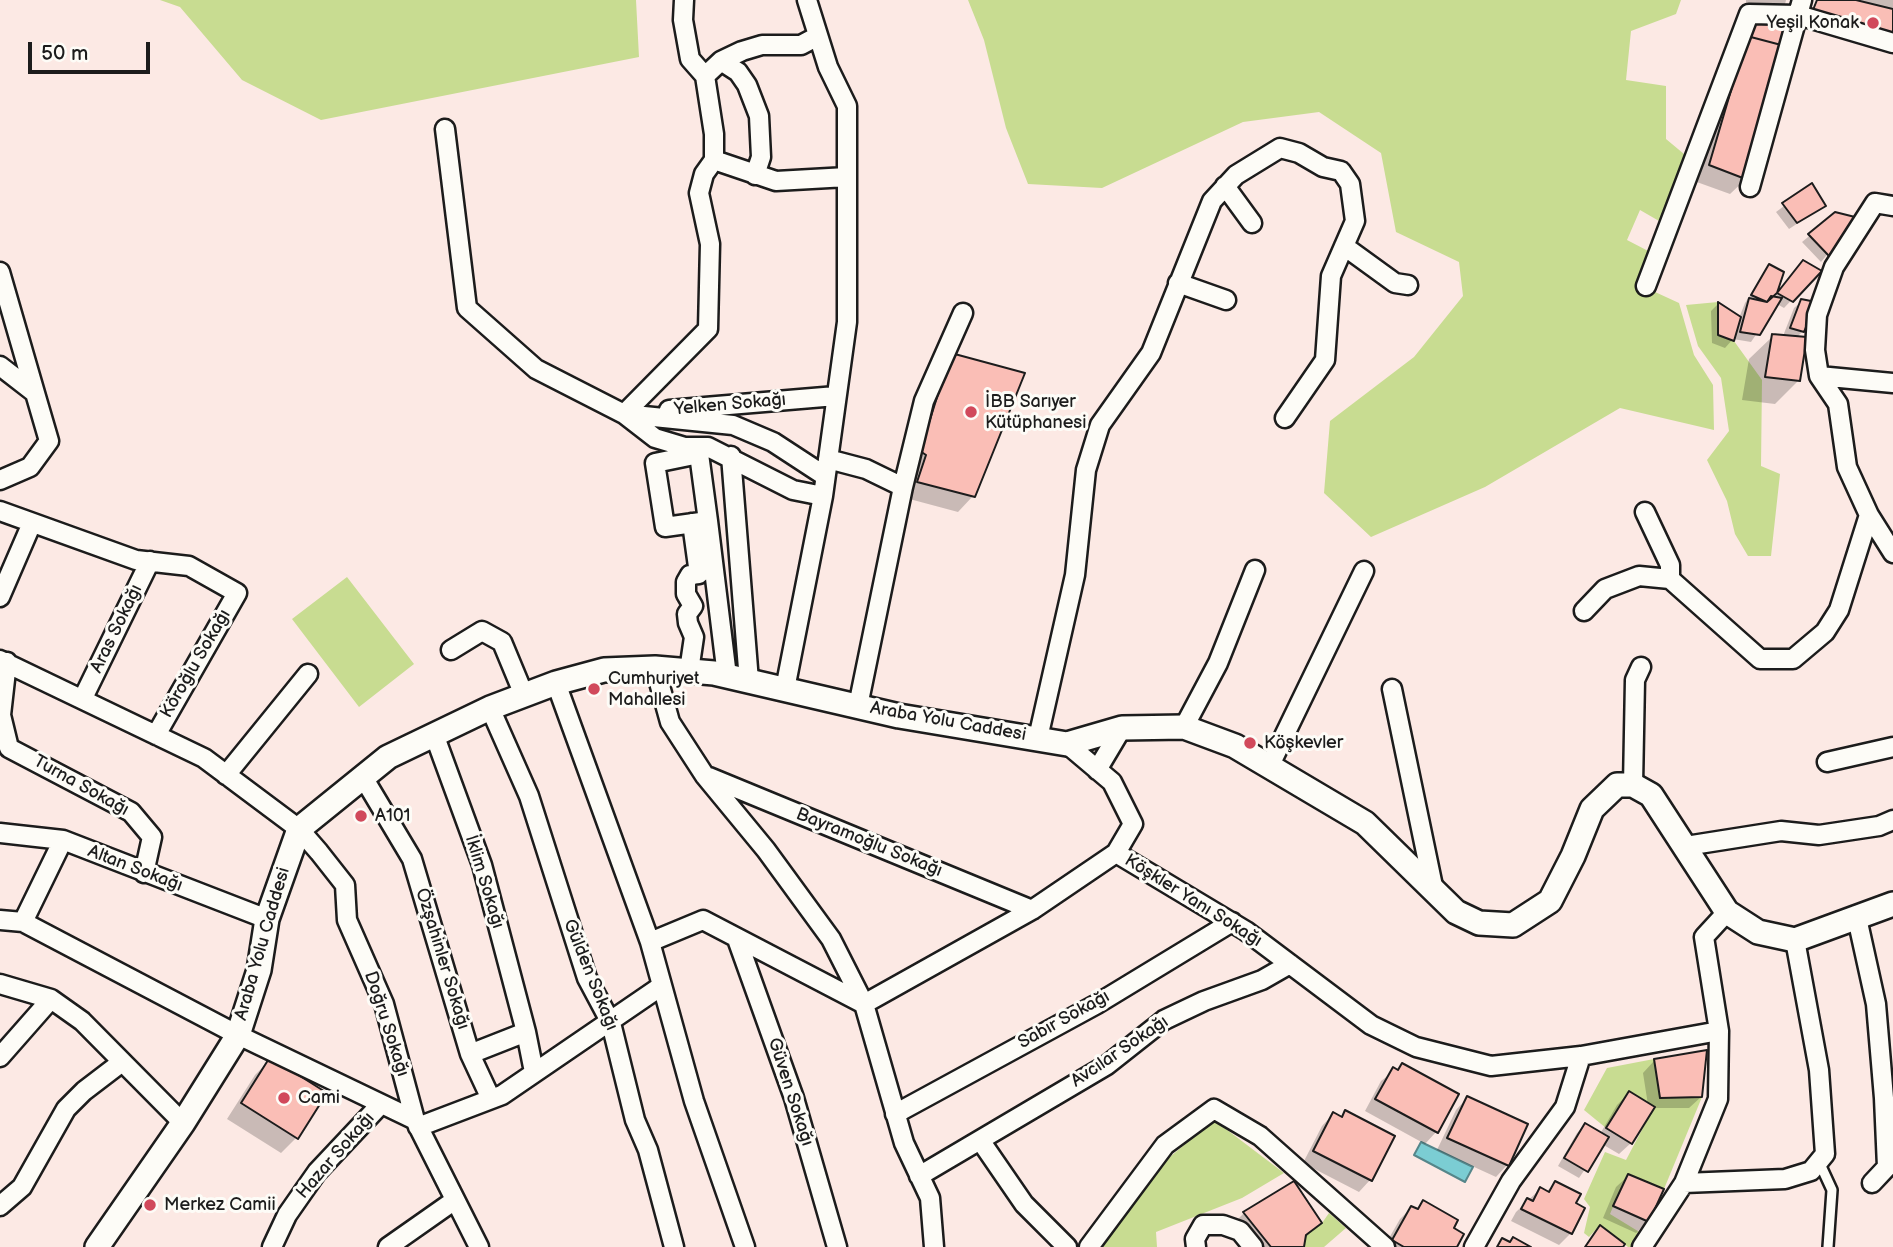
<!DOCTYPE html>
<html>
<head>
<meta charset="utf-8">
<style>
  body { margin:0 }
  #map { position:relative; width:1893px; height:1247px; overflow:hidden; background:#fce9e4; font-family:"Balsamiq Sans",sans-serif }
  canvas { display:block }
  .scale { position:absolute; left:28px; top:42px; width:122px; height:32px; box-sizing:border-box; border:4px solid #1c1c1c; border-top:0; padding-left:9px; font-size:21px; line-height:24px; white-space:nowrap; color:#1c1c1c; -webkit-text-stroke:5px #fdfcf7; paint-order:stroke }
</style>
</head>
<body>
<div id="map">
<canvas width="1893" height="1247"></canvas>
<div class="scale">50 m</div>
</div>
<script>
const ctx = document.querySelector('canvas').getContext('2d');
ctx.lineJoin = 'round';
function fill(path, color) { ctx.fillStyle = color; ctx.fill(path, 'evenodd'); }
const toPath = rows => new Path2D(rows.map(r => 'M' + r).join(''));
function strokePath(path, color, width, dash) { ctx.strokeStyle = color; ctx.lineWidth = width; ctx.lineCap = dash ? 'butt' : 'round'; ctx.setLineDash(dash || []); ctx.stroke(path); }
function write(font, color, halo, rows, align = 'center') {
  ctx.font = font + ' "Balsamiq Sans",sans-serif'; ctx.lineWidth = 6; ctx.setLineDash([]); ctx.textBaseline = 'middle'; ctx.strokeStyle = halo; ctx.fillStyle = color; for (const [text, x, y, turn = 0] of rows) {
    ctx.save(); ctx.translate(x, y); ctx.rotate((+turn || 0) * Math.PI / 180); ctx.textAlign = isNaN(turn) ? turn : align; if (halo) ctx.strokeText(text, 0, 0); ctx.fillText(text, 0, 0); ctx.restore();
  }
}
fill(toPath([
  [160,0,636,0,639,57,321,120,242,80,180,7],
  [968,0,1681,0,1676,14,1631,31,1626,80,1666,86,1666,139,1690,159,1666,225,1640,210,1627,240,1654,254,1642,286,1679,303,1694,355,1713,385,1714,430,1620,408,1485,487,1371,537,1324,493,1330,421,1414,357,1463,296,1459,262,1396,232,1381,153,1319,112,1243,122,1102,188,1028,184,1006,128,984,40],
  [1718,302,1719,335,1734,341,1762,380,1761,466,1780,474,1771,556,1748,556,1735,534,1727,501,1707,460,1729,431,1721,378,1698,346,1686,305],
  [347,577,414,664,359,707,292,619],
  [1654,1059,1660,1097,1702,1097,1664,1189,1627,1174,1610,1214,1641,1233,1633,1247,1628,1247,1600,1225,1589,1237,1584,1233,1590,1207,1584,1199,1605,1152,1626,1160,1654,1107,1629,1091,1606,1128,1584,1110,1607,1068],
  [1214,1120,1284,1173,1242,1198,1156,1232,1157,1247,1103,1247,1153,1171],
  [1329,1213,1346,1228,1324,1247,1304,1247,1306,1235,1322,1223]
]), '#c8dc91');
const water = toPath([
  [1421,1142,1473,1167,1465,1182,1414,1155,1421,1142]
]);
fill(water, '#7bcdd3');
strokePath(water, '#55868a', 2);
fill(toPath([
  [1746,0,1786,0,1746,179,1730,194,1694,181,1746,27],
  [1813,0,1809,18,1812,19,1818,0,1893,0,1893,45,1807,18],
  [1811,186,1824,206,1789,229,1776,212],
  [1836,214,1856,219,1821,262,1802,242],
  [1769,266,1782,273,1775,297,1796,270,1819,271,1784,308,1777,304,1751,342,1733,339,1725,348,1712,343,1711,311,1718,304,1739,318,1745,303],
  [1802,301,1803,331,1796,338,1798,381,1775,404,1742,400,1749,359,1773,336,1783,336,1794,308],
  [952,355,973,496,958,512,902,497,905,467],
  [271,1059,296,1138,281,1153,227,1119,255,1075],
  [1654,1061,1701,1097,1689,1108,1651,1108,1631,1143,1619,1154,1602,1144,1579,1178,1558,1166,1577,1133,1585,1125,1600,1134,1617,1105,1629,1093,1648,1105,1643,1073],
  [1402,1065,1457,1095,1436,1132,1425,1144,1365,1111,1381,1081],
  [1467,1098,1507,1165,1496,1177,1437,1150,1456,1110],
  [1346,1113,1370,1180,1359,1192,1303,1163,1322,1126,1333,1114,1340,1118],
  [1628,1176,1648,1221,1636,1233,1603,1218,1616,1187],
  [1555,1183,1574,1204,1571,1233,1559,1245,1511,1221,1516,1212,1540,1189,1546,1192],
  [1424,1202,1451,1229,1455,1247,1384,1247,1400,1219,1411,1208,1416,1210],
  [1244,1213,1320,1223,1304,1239,1302,1247,1245,1247,1229,1228]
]), '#0003');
const building = toPath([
  [1817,0,1856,0,1893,9,1893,35,1813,10,1817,0],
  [1753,18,1790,22,1785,46,1747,36,1753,18],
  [1747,36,1785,46,1748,180,1709,165,1747,36],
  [1812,183,1826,206,1797,223,1782,203,1812,183],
  [1835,212,1859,218,1829,256,1808,234,1835,212],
  [1803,260,1822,271,1793,302,1777,293,1803,260],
  [1769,264,1784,272,1777,293,1767,302,1751,295,1769,264],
  [1771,296,1782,298,1760,335,1740,332,1749,298,1767,302,1771,296],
  [1801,299,1816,302,1804,332,1790,328,1801,299],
  [1718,302,1741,317,1734,341,1718,335,1718,302],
  [1772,334,1807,337,1800,381,1765,377,1772,334],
  [951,353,1025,373,975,497,917,482,926,455,920,451,951,353],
  [1707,1050,1702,1097,1660,1098,1654,1059,1707,1050],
  [270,1057,327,1093,298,1139,241,1103,270,1057],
  [1402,1063,1459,1094,1438,1133,1375,1099,1393,1067,1398,1070,1402,1063],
  [1629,1091,1655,1107,1632,1144,1606,1128,1629,1091],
  [1467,1096,1528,1124,1509,1166,1447,1138,1467,1096],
  [1345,1110,1395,1136,1372,1181,1313,1151,1333,1112,1342,1117,1345,1110],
  [1585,1123,1609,1137,1588,1172,1564,1158,1585,1123],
  [1628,1174,1664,1189,1649,1222,1613,1206,1628,1174],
  [1294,1181,1322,1223,1306,1235,1304,1247,1271,1247,1243,1212,1294,1181],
  [1555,1181,1581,1194,1576,1203,1585,1208,1572,1234,1521,1209,1527,1198,1533,1201,1540,1187,1549,1192,1555,1181],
  [1423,1200,1458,1220,1454,1228,1464,1234,1457,1247,1404,1247,1392,1240,1411,1206,1418,1209,1423,1200],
  [1600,1225,1625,1244,1623,1247,1585,1247,1600,1225],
  [1513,1237,1531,1247,1497,1247,1502,1238,1510,1242,1513,1237]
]);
fill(building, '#fabeb6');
strokePath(building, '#1c1c1c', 2);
const service = toPath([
  [1820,1164,1832,1190,1828,1247]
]);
const minor = toPath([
  [684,0,683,20,690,59,705,76],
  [721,61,738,72,747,85,759,116,761,157,755,175],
  [445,129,467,308,536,369,624,414,733,425,773,442,825,476],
  [714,160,714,134,705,76,721,61,742,51,762,45,801,45,818,36],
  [1225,186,1252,223],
  [1750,187,1802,0],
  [1893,206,1875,203,1834,267,1817,315,1815,350,1819,376,1838,404,1847,467,1869,515,1893,553],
  [1344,246,1395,283,1408,285],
  [0,272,35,393],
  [1178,283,1226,300],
  [1646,286,1749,14,1798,15,1893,43],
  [0,366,35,393,49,441,30,467,0,480],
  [1819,376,1893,383],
  [669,410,836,396],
  [624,414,708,329,710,244,699,193,704,174,714,160,776,181,847,177],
  [624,414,655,438,685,447,708,447,793,490,823,496],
  [731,456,749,681],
  [828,459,866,469,903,487],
  [0,511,136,560,189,566,237,593,156,735],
  [1645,512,1670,565,1670,579],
  [708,521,665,527,655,463,699,454,708,521,727,676],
  [0,597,32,523],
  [1584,611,1605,589,1639,576,1670,579,1760,659,1793,659,1825,632,1839,610,1869,515],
  [451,650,482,631,502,642,524,695],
  [0,660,204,758,299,829,319,852,345,885,347,920,384,1004,415,1120],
  [7,662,1,715,9,748,131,812,152,837,144,873],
  [655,668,670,722,705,776,766,850,831,939,864,1004,904,1143,930,1198,934,1247],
  [689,671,694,637,688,623,687,614,693,606,686,594,686,582,690,575,699,574,692,523],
  [556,683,650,942,694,1101,745,1247],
  [785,689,823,496,847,322,847,106,828,67,807,0],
  [1392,689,1434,891],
  [83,698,150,561],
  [858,706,903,487,924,401,963,313],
  [490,708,529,796,587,978,611,1023,635,1120,648,1150,674,1247],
  [1184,727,1218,663,1255,570],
  [434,734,482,865,526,1032],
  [1038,738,1075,575,1086,470,1100,425,1151,353,1212,201,1236,175,1280,148,1299,153,1323,167,1341,171,1350,184,1355,221,1331,276,1325,360,1285,418],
  [1827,762,1893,747],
  [1269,767,1364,571],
  [1097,770,1122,728],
  [226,775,308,674],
  [363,777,412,859,470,1054,526,1032,534,1072],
  [709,777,1032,910],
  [1633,785,1635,680,1641,667],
  [0,833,63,840,267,919],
  [1686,846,1781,831,1819,835,1879,826,1893,820],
  [1116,853,1246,931,1371,1025,1416,1047,1491,1066,1581,1056,1719,1031],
  [1857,918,1876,1004,1884,1098,1887,1167,1872,1183],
  [0,920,23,922,238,1035,415,1120,479,1247],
  [23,922,63,840],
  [737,939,794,1098,837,1247],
  [650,942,703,920,864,1004,1032,910,1116,853,1133,824,1112,782,1067,744],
  [0,984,51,999,82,1021,183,1123],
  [470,1054,491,1099],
  [0,1057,51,999],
  [895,1114,1097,1004,1232,922],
  [418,1127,502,1095,660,987],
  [980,1140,1024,1204,1067,1247],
  [919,1176,1107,1065,1164,1020,1204,1001,1262,980,1290,964],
  [1684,1183,1785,1179,1811,1171,1825,1154,1819,1070,1795,940],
  [0,1206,22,1187,66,1109,84,1091,122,1062],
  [272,1247,287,1215,317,1172,381,1104],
  [388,1247,455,1200],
  [1089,1247,1165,1145,1214,1109,1260,1136,1385,1247],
  [1196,1247,1195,1239,1203,1225,1223,1225,1240,1231,1253,1247],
  [1474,1247,1511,1181,1565,1107,1581,1056],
  [1642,1247,1684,1183,1718,1099,1719,1031,1704,937,1727,912]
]);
const tertiary = toPath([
  [97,1247,183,1123,238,1035,259,970,267,919,299,829,388,757,490,708,556,683,604,670,655,668,714,673,899,716,1067,744,1122,728,1184,727,1235,746,1365,823,1456,912,1479,923,1513,925,1550,901,1573,856,1592,809,1617,785,1633,785,1651,795,1727,912,1758,932,1795,940,1893,904]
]);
strokePath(service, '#1c1c1c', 14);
strokePath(minor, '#1c1c1c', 23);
strokePath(tertiary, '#1c1c1c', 28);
strokePath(service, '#fdfcf7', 9);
strokePath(minor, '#fdfcf7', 18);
strokePath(tertiary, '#fdfcf7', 23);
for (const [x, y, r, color] of [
  [1873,23,7,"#d1495b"],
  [971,412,7,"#d1495b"],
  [594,689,7,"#d1495b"],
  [1250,743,7,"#d1495b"],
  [361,816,7,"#d1495b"],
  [284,1098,7,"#d1495b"],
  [150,1205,7,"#d1495b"]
]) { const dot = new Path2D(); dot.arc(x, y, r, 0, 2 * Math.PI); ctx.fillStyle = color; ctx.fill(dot); strokePath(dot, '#fdfcf7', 2.5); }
write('18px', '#1c1c1c', '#fdfcf7', [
  ["Yeşil Konak",1859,23,"right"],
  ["İBB Sarıyer",985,402],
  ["Kütüphanesi",985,423],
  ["Cumhuriyet",608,679],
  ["Mahallesi",608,700],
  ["Köşkevler",1264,743],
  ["A101",375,816],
  ["Cami",298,1098],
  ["Merkez Camii",164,1205]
], 'left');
write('18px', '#1c1c1c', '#fdfcf7', [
  ["Yelken Sokağı",730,405,-5],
  ["Aras Sokağı",117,629,-64],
  ["Köroğlu Sokağı",196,664,-60],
  ["Araba Yolu Caddesi",948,722,10],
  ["Turna Sokağı",81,786,29],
  ["Bayramoğlu Sokağı",869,843,22],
  ["Altan Sokağı",135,869,21],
  ["İklim Sokağı",484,882,73],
  ["Köşkler Yanı Sokağı",1193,901,32],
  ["Araba Yolu Caddesi",263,944,-74],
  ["Özşahinler Sokağı",442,959,73],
  ["Gülden Sokağı",590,975,68],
  ["Sabır Sokağı",1064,1020,-29],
  ["Doğru Sokağı",386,1024,72],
  ["Avcılar Sokağı",1120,1052,-34],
  ["Güven Sokağı",790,1092,72],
  ["Hazar Sokağı",336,1156,-49]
]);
</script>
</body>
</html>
